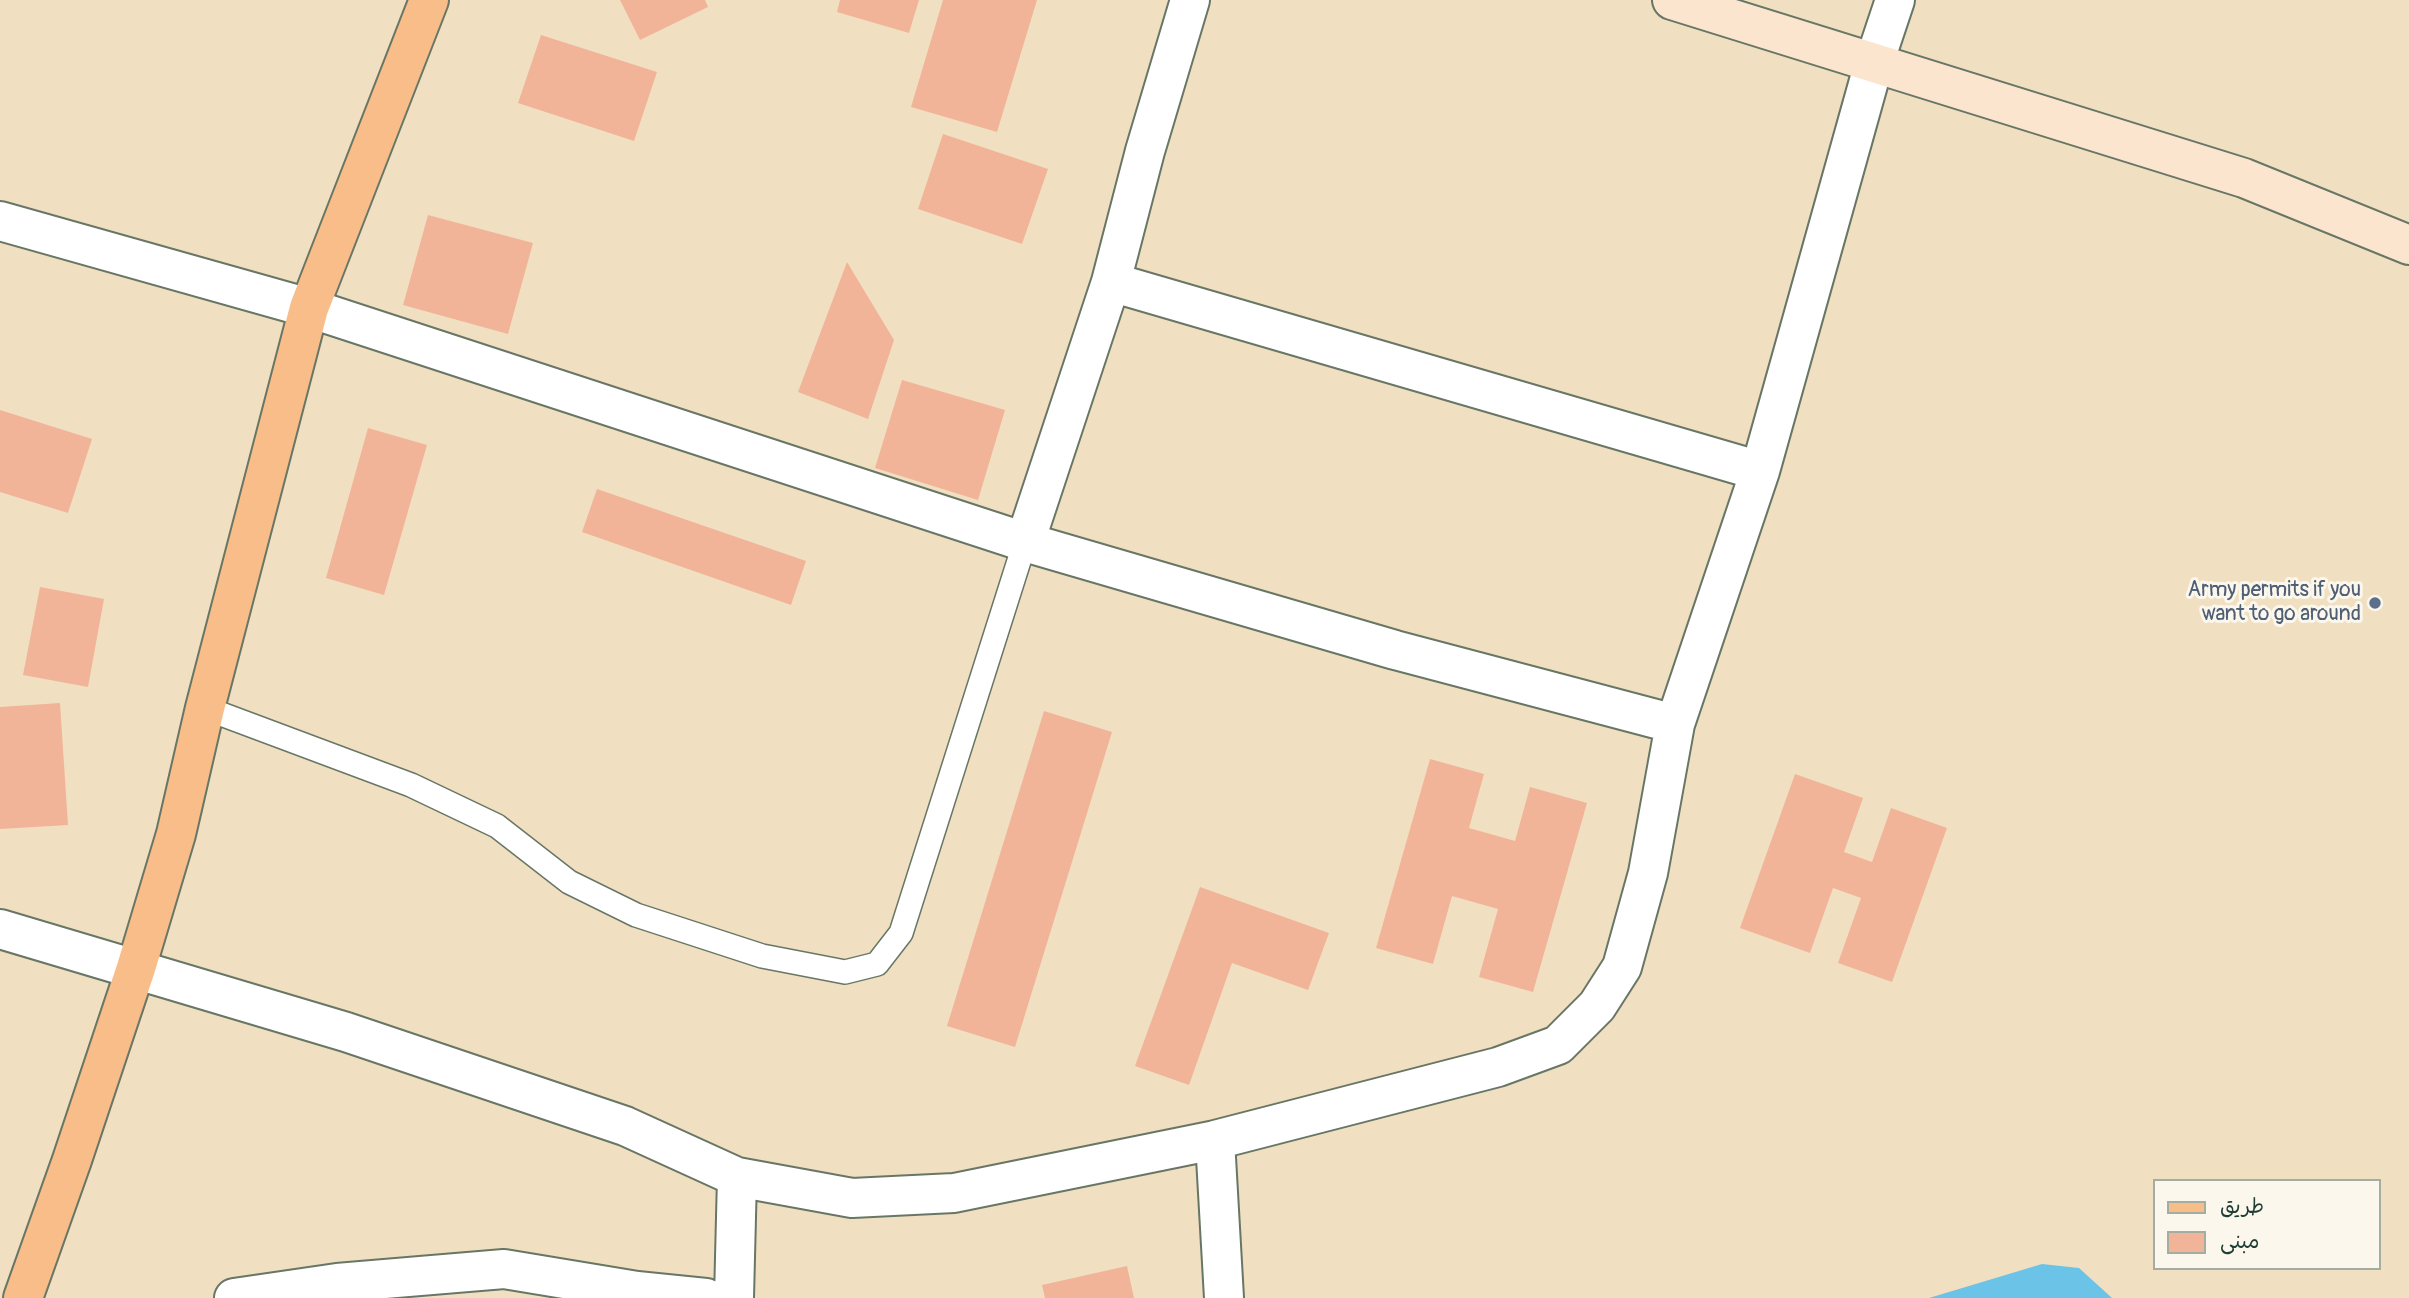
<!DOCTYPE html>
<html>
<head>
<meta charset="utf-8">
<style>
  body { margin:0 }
  #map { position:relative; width:2409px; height:1298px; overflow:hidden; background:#f0e0c1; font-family:Pangolin,"Playpen Sans Arabic",sans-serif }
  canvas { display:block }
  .legend { position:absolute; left:2153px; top:1179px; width:228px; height:91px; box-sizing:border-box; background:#fbf7ec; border:2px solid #a3ada2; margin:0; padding:9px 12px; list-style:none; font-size:21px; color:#1f3d34 }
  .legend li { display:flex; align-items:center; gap:14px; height:35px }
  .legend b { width:35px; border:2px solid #a3ada2 }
</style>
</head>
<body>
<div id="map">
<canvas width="2409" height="1298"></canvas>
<ul class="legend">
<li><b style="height:9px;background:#f8bd88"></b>طريق</li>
<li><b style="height:19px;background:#f1b499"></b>مبنى</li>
</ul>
</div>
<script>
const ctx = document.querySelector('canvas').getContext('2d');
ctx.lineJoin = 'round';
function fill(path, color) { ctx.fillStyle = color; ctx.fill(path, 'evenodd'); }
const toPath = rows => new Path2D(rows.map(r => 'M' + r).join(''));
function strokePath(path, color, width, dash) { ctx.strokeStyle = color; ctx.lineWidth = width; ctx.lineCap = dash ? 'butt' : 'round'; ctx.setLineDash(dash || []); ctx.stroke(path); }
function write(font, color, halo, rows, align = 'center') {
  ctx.font = font + ' Pangolin,sans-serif'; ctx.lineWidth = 6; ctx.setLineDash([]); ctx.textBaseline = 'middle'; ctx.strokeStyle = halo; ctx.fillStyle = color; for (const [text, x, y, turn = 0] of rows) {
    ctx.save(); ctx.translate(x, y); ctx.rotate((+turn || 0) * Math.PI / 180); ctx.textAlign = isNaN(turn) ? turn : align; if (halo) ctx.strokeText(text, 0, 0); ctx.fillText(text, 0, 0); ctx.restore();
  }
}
fill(toPath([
  [2042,1264,2079,1268,2112,1298,1929,1298]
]), '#6bc3e8');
fill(toPath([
  [620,0,705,0,708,7,640,40],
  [840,0,919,0,909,33,837,12],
  [943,0,1037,0,997,132,911,107],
  [541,35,657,72,634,141,518,103],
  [943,134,1048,169,1022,244,918,209],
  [428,215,533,243,508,334,403,305],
  [847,262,894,340,868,419,798,392],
  [902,380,1005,410,978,500,875,468],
  [0,410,92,439,68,513,0,492],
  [368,428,427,445,384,595,326,578],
  [597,489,806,561,791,605,582,532],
  [40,587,104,599,88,687,23,675],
  [60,703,68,825,0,829,0,707],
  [1044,711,1112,732,1015,1047,947,1026],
  [1430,759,1484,774,1469,828,1515,841,1530,787,1587,803,1533,992,1479,977,1498,909,1452,896,1433,964,1376,948],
  [1795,774,1863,798,1844,852,1872,862,1891,808,1947,828,1892,982,1838,963,1861,898,1833,888,1810,953,1740,928],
  [1200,887,1329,933,1308,990,1232,963,1189,1085,1135,1066],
  [1127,1266,1134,1298,1045,1298,1042,1285]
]), '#f1b499');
const lane = toPath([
  [205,708,411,785,497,826,569,882,636,915,762,956,845,972,877,964,901,933,1025,542]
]);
const street = toPath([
  [0,221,309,308,1025,542,1395,650,1675,724],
  [1111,282,1760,471],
  [1025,542,1111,282,1145,151,1190,0],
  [0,929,346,1032,625,1126,737,1177,852,1198,954,1193,1215,1140,1498,1067,1558,1045,1597,1006,1622,967,1648,873,1675,724,1760,471,1874,63,1895,0],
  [1215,1140,1224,1298],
  [234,1298,337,1283,504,1269,637,1291,706,1298],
  [734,1298,737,1177]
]);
const secondary = toPath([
  [1672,0,2244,178,2409,245]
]);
const primary = toPath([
  [23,1298,72,1160,136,968,176,834,205,708,309,308,429,0]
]);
strokePath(lane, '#687665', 26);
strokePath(street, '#687665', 42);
strokePath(secondary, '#687665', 42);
strokePath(primary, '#687665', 42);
strokePath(lane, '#fff', 23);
strokePath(street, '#fff', 38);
strokePath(secondary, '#fce5cf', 38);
strokePath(primary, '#f8bd88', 38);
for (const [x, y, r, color] of [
  [2375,603,7,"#5c6f8a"]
]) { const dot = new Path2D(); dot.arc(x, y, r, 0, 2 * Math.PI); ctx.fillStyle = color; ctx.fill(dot); strokePath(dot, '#fbf7ec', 2.5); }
write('21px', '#4e5e75', '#fbf7ec', [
  ["Army permits if you",2361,591],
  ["want to go around",2361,615]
], 'right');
</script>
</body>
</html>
